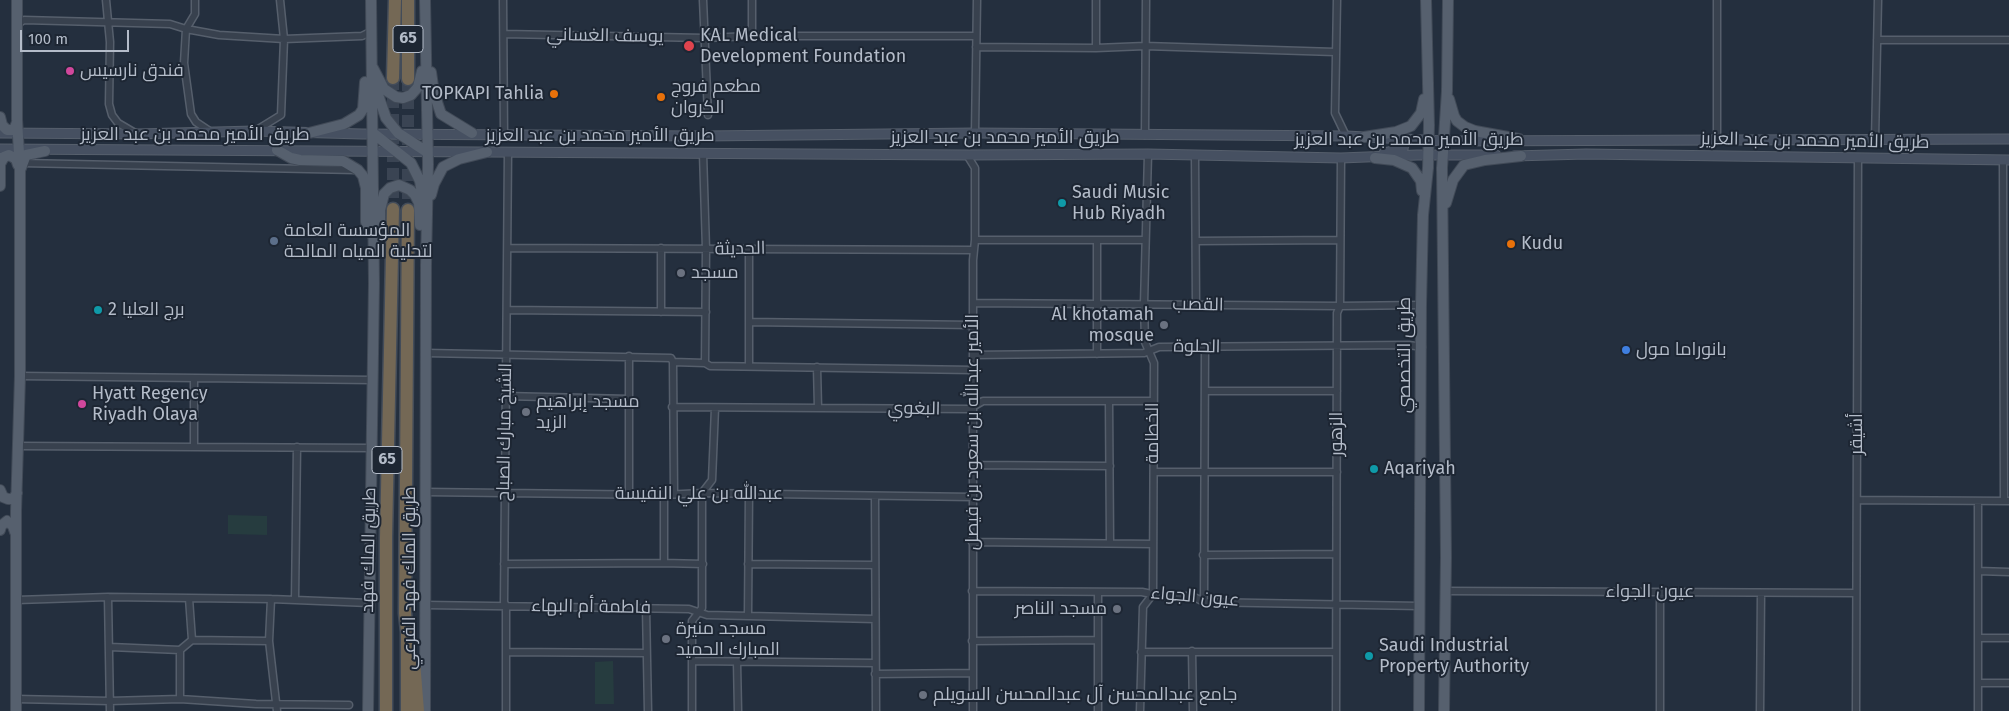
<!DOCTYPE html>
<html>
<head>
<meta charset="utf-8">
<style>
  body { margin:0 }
  #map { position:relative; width:2009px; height:711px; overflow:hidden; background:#242f3e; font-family:"Fira Sans",sans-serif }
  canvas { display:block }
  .scale { position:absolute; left:20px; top:30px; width:109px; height:22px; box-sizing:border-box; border:2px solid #b4bcc9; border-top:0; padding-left:6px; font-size:15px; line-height:18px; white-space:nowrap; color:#b4bcc9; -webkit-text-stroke:4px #1d2633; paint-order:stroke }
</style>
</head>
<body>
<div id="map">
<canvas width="2009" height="711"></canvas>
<div class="scale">100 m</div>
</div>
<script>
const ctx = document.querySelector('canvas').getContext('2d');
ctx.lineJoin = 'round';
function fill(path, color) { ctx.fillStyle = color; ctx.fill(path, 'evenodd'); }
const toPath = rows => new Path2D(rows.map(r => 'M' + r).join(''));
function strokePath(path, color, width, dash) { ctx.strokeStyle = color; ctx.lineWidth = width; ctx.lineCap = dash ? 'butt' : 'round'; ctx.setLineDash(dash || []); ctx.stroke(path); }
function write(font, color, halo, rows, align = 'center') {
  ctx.font = font + ' "Fira Sans",Cairo,sans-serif'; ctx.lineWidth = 4; ctx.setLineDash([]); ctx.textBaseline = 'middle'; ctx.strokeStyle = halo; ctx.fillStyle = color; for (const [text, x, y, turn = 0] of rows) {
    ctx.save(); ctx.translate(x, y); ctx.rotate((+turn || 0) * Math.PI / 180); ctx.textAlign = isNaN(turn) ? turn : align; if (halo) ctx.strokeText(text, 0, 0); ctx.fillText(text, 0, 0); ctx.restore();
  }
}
fill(toPath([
  [228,515,267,516,267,535,228,534],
  [613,661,614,704,595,704,595,662]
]), '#263c3f');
strokePath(toPath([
  [393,78,393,209],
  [408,79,408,210]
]), '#3a4453', 12, [12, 6]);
const street = toPath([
  [106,0,110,42,109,104,112,115,118,123,135,133],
  [195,0,195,14,186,29,184,63,191,114,196,122,211,132],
  [503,0,504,134],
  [703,0,708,115],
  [1096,0,1096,48],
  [1337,0,1335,113,1346,136],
  [16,25,24,20,170,24,186,29,219,35,284,39,362,36,370,32],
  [504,34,705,38,752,36,976,36],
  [752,36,752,0],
  [1877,40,2009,40],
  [976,47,1096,48,1145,46,1335,52],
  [255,131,281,115,284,39,280,0],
  [975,133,977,0],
  [1145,135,1146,0],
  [1717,139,1717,0],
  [1875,140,1878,0],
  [703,153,706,249,705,363,710,366,973,370],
  [967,155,975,168,975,240,973,260,973,711],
  [1195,155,1196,305],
  [2003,160,2004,501],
  [22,163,356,170],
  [975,240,1145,240],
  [1097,241,1097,354],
  [1196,241,1340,240],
  [508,248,973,250],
  [661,248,661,312],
  [749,248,749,366],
  [974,303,1340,306,1421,305],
  [507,310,706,312],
  [749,322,973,325],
  [426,353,671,358,673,362,705,363],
  [973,355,1144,353,1159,347,1409,345,1422,347],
  [673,362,674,493],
  [817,367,818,408],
  [20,376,373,380],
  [194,378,194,447],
  [1205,391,1337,391],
  [505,396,628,399],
  [1109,401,1110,542],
  [672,407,969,409,983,401,1153,401],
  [18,446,373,448],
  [973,465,1110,466],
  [1154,472,1337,472],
  [426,492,664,495,702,493,972,497],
  [629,493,629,356],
  [875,496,876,711],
  [1857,500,2009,501],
  [1978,501,1978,711],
  [972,542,1153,544],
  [1203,555,1336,554],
  [664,563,664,495],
  [504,564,664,563,703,564],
  [748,564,875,565],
  [1978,571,2009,572],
  [972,591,1142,592,1161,596,1192,596,1204,602,1419,606],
  [1445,591,1856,593],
  [1660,593,1660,711],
  [108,597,110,711],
  [189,598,192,640],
  [271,599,269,641,277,711],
  [17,600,108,597,271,599,369,603],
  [295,600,297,447],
  [1204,602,1205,348],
  [426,605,689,609,707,615,875,619],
  [646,608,648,711],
  [748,615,749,494],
  [1978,638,2009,638],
  [972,641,1097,640],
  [110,647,180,650,192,640,269,641],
  [1192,651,1193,711],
  [506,652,646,653],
  [1141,652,1336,652],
  [692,661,875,663],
  [737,662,738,711],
  [875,674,973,673],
  [1978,683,2009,683],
  [16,699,110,701,180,699,256,704,349,705],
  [180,699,180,650],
  [506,711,506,606,504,602,508,152],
  [692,711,692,621,702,608,702,493,712,480,715,408],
  [1098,711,1098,592],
  [1140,711,1143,607,1153,594,1154,363,1145,342,1144,304,1148,154],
  [1336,711,1337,313,1340,306,1341,158],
  [1760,711,1761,593],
  [1856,711,1858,158]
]);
const secondary = toPath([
  [0,133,137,134,254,131,362,134,704,136,975,133,1346,136,1444,141,2009,139],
  [0,149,967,155,1148,154,1341,158,1417,155,1496,155],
  [1384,153,1403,149,1404,144,1395,141],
  [1514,156,1586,154,2009,160]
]);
const primary = toPath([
  [425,0,428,164,426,265,425,711],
  [373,68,384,89,396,97,403,98,411,95,418,87,422,71],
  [431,72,434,93,441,114,472,133],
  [375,86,386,118,398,133,427,152],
  [1449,99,1454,116,1457,121,1465,127,1475,131,1519,139],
  [0,117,2,125,7,130,14,130,17,122],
  [309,133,344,124,359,115,363,109,365,82],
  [373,133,411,163,420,181,422,194],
  [1364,137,1396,132,1411,126,1421,113,1424,99],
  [277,150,291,158,300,160,343,161,358,170,363,176,366,188,366,222,372,235],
  [1375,158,1394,160,1412,168,1421,181,1422,191],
  [0,164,4,157,9,155,16,159,18,165],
  [21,168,26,155,45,151],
  [0,186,0,158],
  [431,195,434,184,443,167,459,159,487,152],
  [1446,203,1453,180,1464,165,1485,160,1521,156],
  [380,220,380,210,384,194,390,188,399,185,410,190,415,195,419,203,420,225],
  [0,490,3,497,8,499,13,499,17,493],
  [0,530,1,526,7,521,13,526,15,532],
  [16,711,16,511,20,376,20,171,17,119,17,0],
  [368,711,374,283,371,0],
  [1419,711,1421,305,1423,215,1428,168,1429,125,1426,0],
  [1444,711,1446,557,1442,168,1447,91,1448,0]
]);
const highway = toPath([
  [393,78,395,0],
  [408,79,408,0],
  [414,661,418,711],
  [386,711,386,537,393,209],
  [407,711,407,632,405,613,408,210]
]);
strokePath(street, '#565f6c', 9);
strokePath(secondary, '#565f6c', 11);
strokePath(primary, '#414a57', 12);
strokePath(highway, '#434c59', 15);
strokePath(street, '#38414e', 6);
strokePath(secondary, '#465061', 9);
strokePath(primary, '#56606e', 10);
strokePath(highway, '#746855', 12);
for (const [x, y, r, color] of [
  [689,46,6,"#e0444e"],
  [70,71,5,"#d1479c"],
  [554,94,5,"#e8710a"],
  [661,97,5,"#e8710a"],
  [1062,203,5,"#0f9aa8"],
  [274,241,5,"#5c6f8a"],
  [1511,244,5,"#e8710a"],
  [681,273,5,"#6b7280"],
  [98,310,5,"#0f9aa8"],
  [1164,325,5,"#6b7280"],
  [1626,350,5,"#3f7fe0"],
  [82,404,5,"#d1479c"],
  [526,412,5,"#6b7280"],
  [1374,469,5,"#0f9aa8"],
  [1117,609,5,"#6b7280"],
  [666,639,5,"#6b7280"],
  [1369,656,5,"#0f9aa8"],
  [923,695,5,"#6b7280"]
]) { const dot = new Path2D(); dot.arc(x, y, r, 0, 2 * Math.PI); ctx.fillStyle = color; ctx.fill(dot); strokePath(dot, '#1d2633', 2); }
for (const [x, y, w] of [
  [408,39,30],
  [387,460,30]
]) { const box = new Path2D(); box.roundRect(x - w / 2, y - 13.5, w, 27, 4); ctx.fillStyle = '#1d2633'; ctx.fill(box); strokePath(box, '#b4bcc9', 1); }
write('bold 16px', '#b4bcc9', null, [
  ["65",408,39],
  ["65",387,460]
]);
write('18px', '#b4bcc9', '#1d2633', [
  ["يوسف الغساني",605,36,1],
  ["طريق الأمير محمد بن عبد العزيز",195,135],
  ["طريق الأمير محمد بن عبد العزيز",600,136],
  ["طريق الأمير محمد بن عبد العزيز",1005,138],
  ["طريق الأمير محمد بن عبد العزيز",1409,140],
  ["طريق الأمير محمد بن عبد العزيز",1815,141,1],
  ["الحديثة",740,249,-1],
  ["القصب",1198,305,1],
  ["الحلوة",1197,347,1],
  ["طريق التخصصي",1405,355,-90],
  ["البغوي",914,409,1],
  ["الشيخ مبارك الصباح",505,432,-89],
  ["الأمير عبدالله بن سعود بن فيصل",973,432,-90],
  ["الخطامة",1153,433,-90],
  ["الزهور",1337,434,-90],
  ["أشيقر",1857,434,-90],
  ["عبدالله بن علي النفيسة",699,494],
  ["طريق الملك فهد",369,550,-89],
  ["طريق الملك فهد الفرعي",410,578,-90],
  ["عيون الجواء",1650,592],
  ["عيون الجواء",1195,597,5],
  ["فاطمة أم البهاء",591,607,1]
]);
write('18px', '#b4bcc9', '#1d2633', [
  ["KAL Medical",700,36],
  ["Development Foundation",700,57],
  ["فندق نارسيس",80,71],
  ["مطعم فروج",671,87],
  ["الكروان",671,108],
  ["TOPKAPI Tahlia",544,94,"right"],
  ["Saudi Music",1072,193],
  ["Hub Riyadh",1072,214],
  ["المؤسسة العامة",284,231],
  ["لتحلية المياه المالحة",284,252],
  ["Kudu",1521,244],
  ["مسجد",691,273],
  ["برج العليا 2",108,310],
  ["Al khotamah",1154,315,"right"],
  ["mosque",1154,336,"right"],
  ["بانوراما مول",1636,350],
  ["Hyatt Regency",92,394],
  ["Riyadh Olaya",92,415],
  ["مسجد إبراهيم",536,402],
  ["الزيد",536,423],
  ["Aqariyah",1384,469],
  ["مسجد الناصر",1107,609,"right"],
  ["مسجد منيرة",676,629],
  ["المبارك الحميد",676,650],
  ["Saudi Industrial",1379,646],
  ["Property Authority",1379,667],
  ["جامع عبدالمحسن آل عبدالمحسن السويلم",933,695]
], 'left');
</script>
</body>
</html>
